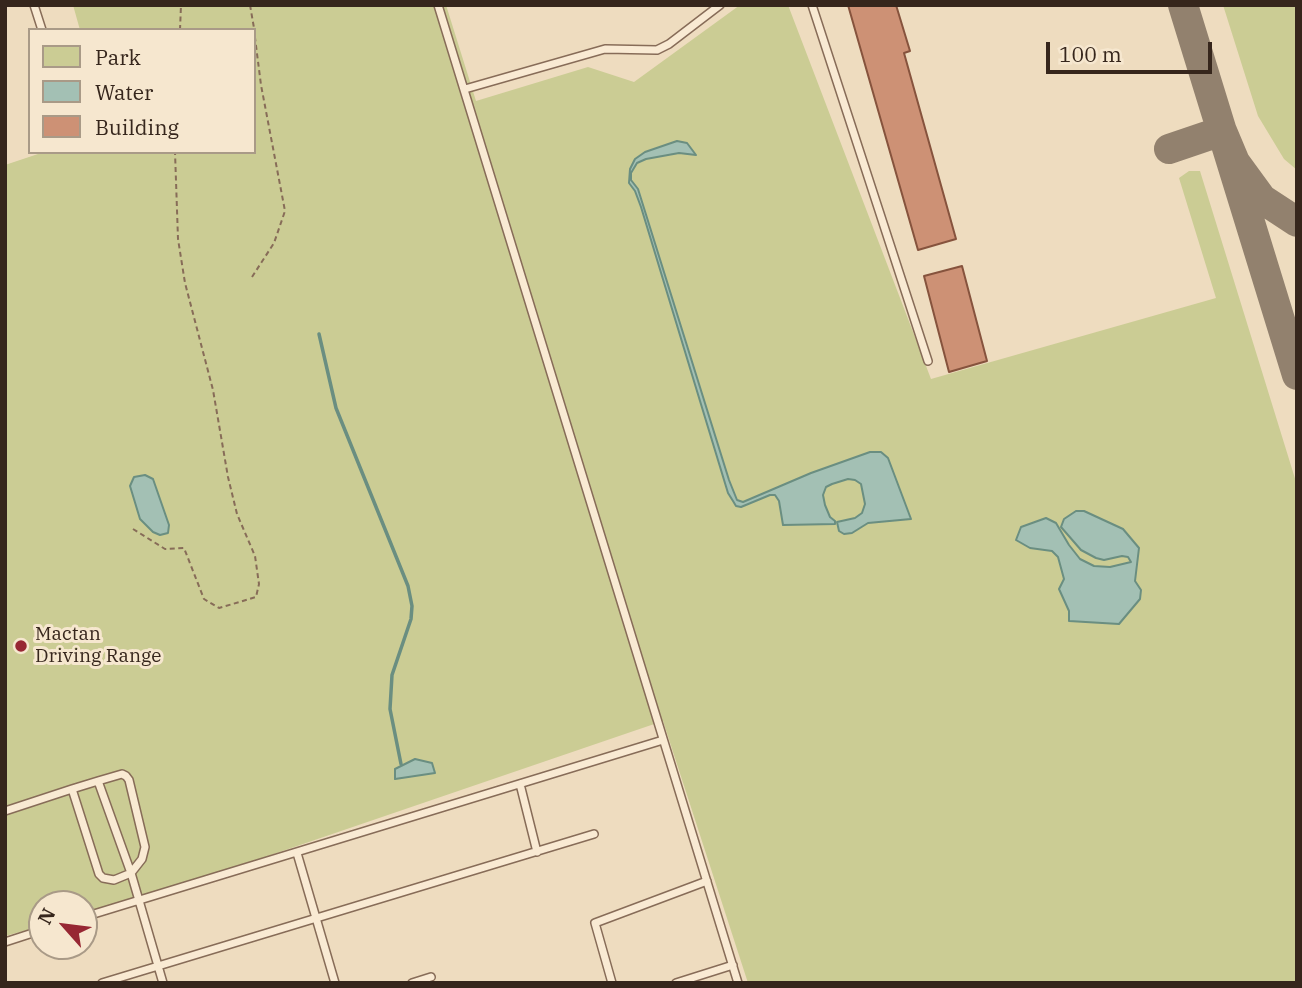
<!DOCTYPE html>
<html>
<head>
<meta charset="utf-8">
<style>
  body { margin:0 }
  #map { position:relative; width:1302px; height:988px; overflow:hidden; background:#eedcbf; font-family:"IBM Plex Serif",serif }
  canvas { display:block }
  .frame { position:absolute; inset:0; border:7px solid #36261c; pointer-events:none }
  .legend { position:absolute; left:28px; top:28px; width:228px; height:126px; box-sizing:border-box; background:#f6e7cf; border:2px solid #a99a87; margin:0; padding:9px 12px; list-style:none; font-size:21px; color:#36261c }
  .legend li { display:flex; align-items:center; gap:14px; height:35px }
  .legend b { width:35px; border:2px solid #a99a87 }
  .north { position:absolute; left:28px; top:890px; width:70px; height:70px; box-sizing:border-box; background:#f6e7cf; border:2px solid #a99a87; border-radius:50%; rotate:298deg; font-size:19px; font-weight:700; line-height:28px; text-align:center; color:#36261c }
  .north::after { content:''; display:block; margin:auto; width:24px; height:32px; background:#972733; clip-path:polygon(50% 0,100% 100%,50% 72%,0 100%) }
  .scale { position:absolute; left:1046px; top:42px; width:166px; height:32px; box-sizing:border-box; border:4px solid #36261c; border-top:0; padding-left:9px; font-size:21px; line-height:24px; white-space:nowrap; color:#36261c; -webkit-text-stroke:5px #f6e7cf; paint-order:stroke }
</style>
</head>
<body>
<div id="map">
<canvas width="1302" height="988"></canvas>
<div class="frame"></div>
<ul class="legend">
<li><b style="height:19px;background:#cbcc94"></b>Park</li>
<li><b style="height:19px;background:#a3c0b4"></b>Water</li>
<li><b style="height:19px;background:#cd9175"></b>Building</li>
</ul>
<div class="north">N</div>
<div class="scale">100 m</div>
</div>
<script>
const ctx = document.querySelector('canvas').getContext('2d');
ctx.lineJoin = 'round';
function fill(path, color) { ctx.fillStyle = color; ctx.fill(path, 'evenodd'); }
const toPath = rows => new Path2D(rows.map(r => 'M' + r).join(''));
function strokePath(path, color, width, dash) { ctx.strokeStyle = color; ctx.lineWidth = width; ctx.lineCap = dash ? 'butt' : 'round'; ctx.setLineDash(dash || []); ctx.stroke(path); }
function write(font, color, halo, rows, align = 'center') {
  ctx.font = font + ' "IBM Plex Serif",serif'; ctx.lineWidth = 6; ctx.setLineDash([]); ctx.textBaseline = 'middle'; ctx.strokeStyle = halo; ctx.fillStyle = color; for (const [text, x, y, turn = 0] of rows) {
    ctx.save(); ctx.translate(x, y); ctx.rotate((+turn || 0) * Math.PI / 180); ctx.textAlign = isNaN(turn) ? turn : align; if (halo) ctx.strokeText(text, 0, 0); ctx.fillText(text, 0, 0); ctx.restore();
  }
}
fill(toPath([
  [73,5,446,5,476,101,588,67,634,82,740,5,788,5,931,379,1216,298,1179,178,1189,171,1200,171,1297,485,1297,983,748,983,663,721,183,885,84,914,84,904,42,904,42,926,5,936,5,165,44,152,254,152,254,30,80,30],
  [1223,5,1297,5,1297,170,1284,159,1258,116]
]), '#cbcc94');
const water = toPath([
  [677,141,687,143,696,155,679,153,646,159,637,163,631,173,631,180,638,189,729,480,737,500,743,502,811,473,870,452,881,452,888,458,911,519,868,523,852,533,844,534,839,531,837,522,855,518,862,513,865,504,861,484,855,480,848,479,832,484,826,487,823,495,825,505,830,517,835,521,835,524,783,525,779,501,775,495,770,495,741,507,736,506,733,501,728,493,641,207,635,191,629,183,630,169,635,159,645,152,677,141],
  [145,475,153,479,169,525,168,533,160,535,153,532,140,519,130,486,134,477,145,475],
  [1076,511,1084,511,1123,529,1139,548,1135,581,1141,590,1140,599,1119,624,1069,621,1069,611,1059,589,1064,579,1058,557,1052,551,1030,548,1016,540,1021,527,1046,518,1056,523,1069,545,1080,559,1094,566,1110,567,1131,562,1128,557,1122,556,1104,560,1096,558,1081,550,1061,527,1064,519,1076,511],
  [415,759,432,763,435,773,395,779,395,769,415,759]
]);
fill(water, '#a3c0b4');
strokePath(water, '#6a8e81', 2);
strokePath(toPath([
  [319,334,336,408,408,586,412,606,411,619,392,675,390,709,401,764]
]), '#6a8e81', 3.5);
strokePath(toPath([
  [1183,5,1297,375],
  [1169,149,1222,131,1235,162,1262,199,1297,222]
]), '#92816e', 30);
const building = toPath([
  [848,5,896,5,910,51,904,53,956,239,918,250,848,5],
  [962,266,987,361,949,372,924,276,962,266]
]);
fill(building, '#cd9175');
strokePath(building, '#86533d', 2);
const service = toPath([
  [34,5,42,30],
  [438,5,738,983],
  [812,5,928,361],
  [465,89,605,49,657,50,669,44,720,5],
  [98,781,131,873,163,983],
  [520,784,537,852],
  [5,811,72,789,98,781,122,774,126,776,129,780,145,847,142,859,131,873,114,880,103,878,99,874,72,789],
  [297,853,335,983],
  [84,917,663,740],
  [5,942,42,930],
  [102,983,594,834],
  [412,983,431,977],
  [612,983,595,923,707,881],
  [676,983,733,965]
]);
strokePath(service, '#876c58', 10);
strokePath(toPath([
  [250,5,254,28],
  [180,30,181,5],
  [252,277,274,243,285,211,261,85,254,30],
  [133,529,165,549,184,548,204,599,219,608,256,597,259,584,255,556,237,514,228,477,213,390,185,283,178,239,175,152]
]), '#876c58', 2, [5, 3.5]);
strokePath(service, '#f9ead3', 7);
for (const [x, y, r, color] of [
  [21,646,7,"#972733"]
]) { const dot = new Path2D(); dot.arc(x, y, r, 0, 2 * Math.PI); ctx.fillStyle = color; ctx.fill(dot); strokePath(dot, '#f6e7cf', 2.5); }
write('19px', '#36261c', '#f6e7cf', [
  ["Mactan",35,635],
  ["Driving Range",35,657]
], 'left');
</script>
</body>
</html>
